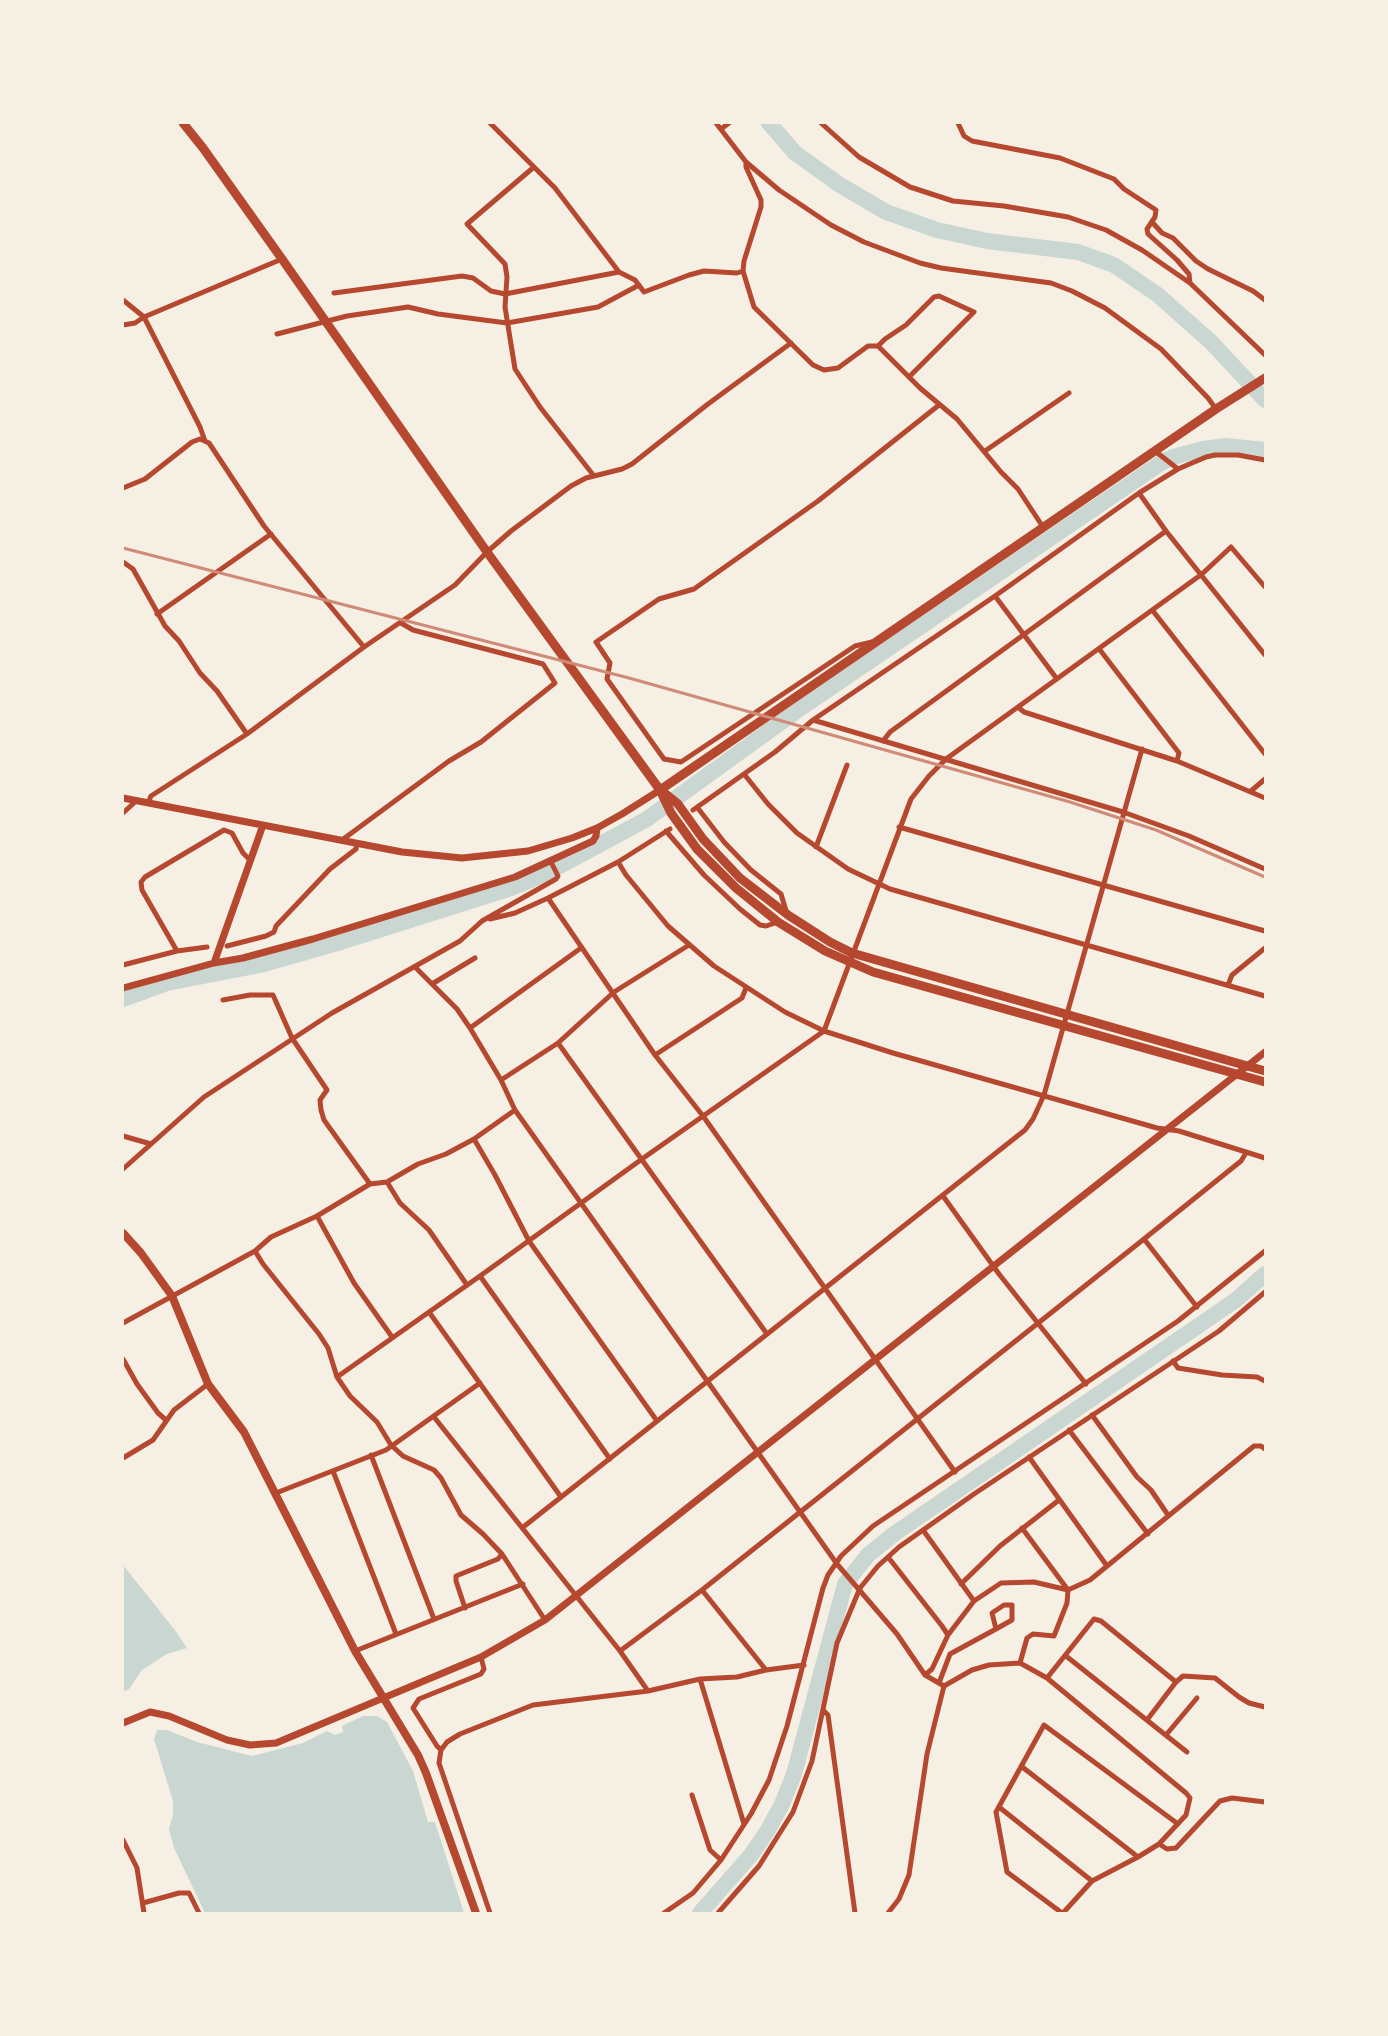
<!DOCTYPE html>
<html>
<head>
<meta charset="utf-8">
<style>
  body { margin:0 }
  #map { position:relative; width:1388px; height:2036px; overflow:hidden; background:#f6efe4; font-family:"Times New Roman",serif }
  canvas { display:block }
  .frame { position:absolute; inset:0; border:124px solid #f6efe4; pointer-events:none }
</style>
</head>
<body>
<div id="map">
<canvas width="1388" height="2036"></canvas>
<div class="frame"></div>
</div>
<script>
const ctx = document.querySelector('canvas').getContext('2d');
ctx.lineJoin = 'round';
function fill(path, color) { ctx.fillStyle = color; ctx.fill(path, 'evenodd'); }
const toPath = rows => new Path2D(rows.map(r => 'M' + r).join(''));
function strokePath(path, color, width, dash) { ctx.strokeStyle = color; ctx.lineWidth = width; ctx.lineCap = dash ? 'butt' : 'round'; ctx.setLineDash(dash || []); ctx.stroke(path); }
fill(toPath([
  [123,1565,174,1629,187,1648,167,1654,142,1670,129,1689,123,1692],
  [363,1716,377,1716,387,1722,413,1771,428,1822,435,1822,464,1913,205,1913,174,1848,169,1829,173,1815,173,1801,154,1739,157,1730,167,1730,197,1742,252,1756,303,1743,327,1731,335,1735,343,1732,342,1726]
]), '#c9d6d2');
strokePath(toPath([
  [769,123,795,153,840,185,886,212,937,230,987,241,1078,252,1114,265,1158,295,1211,342,1265,400],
  [123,999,167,983,260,965,334,944,511,888,545,874,647,819,798,710,1161,463,1173,457,1203,449,1226,446,1265,450],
  [700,1913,751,1855,768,1830,782,1804,794,1774,845,1584,868,1555,894,1534,1236,1300,1265,1274]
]), '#c9d6d2', 16);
strokePath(toPath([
  [490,123,555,188,619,272,635,280,644,292,689,275,704,271,737,273,743,271],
  [716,123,746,162,779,190,831,225,864,242,920,263,941,268,1051,283,1072,291,1105,308,1161,349,1208,398,1216,409],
  [821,123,859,157,910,187,953,201,1004,206,1068,217,1106,230,1142,250,1190,283,1265,355],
  [958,123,964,136,972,141,1060,158,1114,179,1124,189,1156,210,1155,217,1147,229,1148,234,1177,260,1189,274,1190,283],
  [721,129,729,123],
  [746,162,746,167,761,200,761,207,744,261,743,271,754,307,813,365,824,370,838,368,868,346,878,346,920,388,957,419,1001,472,1018,489,1043,527],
  [534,167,467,224,505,264,507,277,505,307,515,369,540,407,594,476],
  [1152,222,1162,233,1173,238,1196,261,1208,269,1253,291,1265,300],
  [334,293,462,276,473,278,491,291,505,294,619,272],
  [123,300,144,317,200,427,205,441],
  [123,325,135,323,144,317,282,259],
  [277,334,347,316,408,307,438,314,507,323,598,307,639,285],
  [878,346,885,339,906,325,934,297,939,296,974,312,909,377],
  [985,451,1069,393],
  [1155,451,1178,469,1206,457,1215,455,1238,455,1265,460],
  [123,488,145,479,192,442,200,439,209,443,264,526,364,647],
  [1139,493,1166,531,1265,655],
  [123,562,133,569,165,626,179,641,200,673,217,691,247,734],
  [995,596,1057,679],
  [1153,611,1265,754],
  [157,614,271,534],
  [872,642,855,646,681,762,664,759,607,679,610,663,596,642,659,599,694,589,701,584,818,501,939,405],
  [1100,650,1179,753,1177,761],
  [1019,708,1024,712,1177,761,1265,798],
  [813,720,1123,812,1189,836,1265,869],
  [883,741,890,732,1166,531],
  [744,774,768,804,797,833,848,869,890,889,1265,996],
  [1251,791,1265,779],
  [148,803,151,796,247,734,364,647,455,585,487,552,511,531,571,486,586,478,622,469,632,464,708,404,791,343],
  [697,807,724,842,751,870,781,894,787,914],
  [693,810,775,752,813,720,995,596,1139,493,1178,469],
  [123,813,136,801],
  [899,827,1265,931],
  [666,831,704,875,740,909,760,925,766,926,778,922],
  [342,840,449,761,481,742,555,683,543,664,413,630,401,623],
  [816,847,847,765],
  [618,862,626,875,668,926,714,966,785,1012,824,1031,893,1053,1157,1128,1179,1131,1265,1158],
  [548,898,655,1055,703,1116,955,1472],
  [490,919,515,913,548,898,618,862,670,829],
  [227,946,266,936,274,932,276,926,330,869,356,849,357,843],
  [177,951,142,890,141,882,145,877,224,830,232,833,243,853,250,860],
  [123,965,177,951,207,947],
  [415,967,457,1009,470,1028,501,1080,515,1110,837,1564,897,1634,925,1675,944,1686],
  [432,984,475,958],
  [1228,985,1232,975,1265,948],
  [223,1000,250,995,273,995,292,1038,327,1090,320,1100,321,1110,324,1120,370,1184],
  [470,1028,581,948],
  [558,1043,767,1334],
  [655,1055,742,998,746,988],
  [501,1080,558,1043,614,992,689,945],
  [123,1136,151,1144],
  [474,1139,495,1175,529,1241,657,1421],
  [123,1169,204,1097,332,1013,460,941,482,921,556,879,558,876,551,862],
  [387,1182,400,1203,429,1230,467,1285],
  [943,1196,999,1274,1086,1384],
  [317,1216,354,1283,392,1337],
  [1144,1239,1197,1307],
  [255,1251,263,1264,319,1334,328,1348,337,1377,350,1396,377,1422,391,1445,403,1456,434,1470,441,1478,461,1515,483,1534,502,1554,545,1620],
  [429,1312,561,1497],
  [123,1323,255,1251,271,1237,317,1216,370,1184,387,1182,418,1164,446,1154,474,1139,515,1110],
  [123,1359,137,1384,158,1413,166,1420],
  [1173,1361,1178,1368,1222,1375,1257,1377,1265,1381],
  [337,1377,480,1276],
  [1092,1415,1137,1477,1151,1490,1168,1515],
  [434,1417,620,1651,648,1691,700,1679,737,1677,766,1670,804,1665],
  [1069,1430,1148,1534],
  [371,1455,434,1619],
  [1029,1457,1107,1566],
  [123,1458,153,1440,174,1410,208,1384],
  [610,1459,480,1276,642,1159,824,1031,911,799,929,776,946,759,1202,574,1231,547,1265,587],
  [333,1471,396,1634],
  [276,1493,386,1450,480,1383],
  [522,1528,1025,1130,1033,1119,1044,1095,1142,749],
  [923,1530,974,1601],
  [888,1557,942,1626,948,1635,932,1669,925,1675],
  [961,1584,1000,1546,1059,1500],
  [702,1590,766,1670],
  [465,1608,456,1581,456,1576,498,1559,502,1554],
  [948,1635,974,1601,1001,1583,1034,1582,1068,1590,1090,1580,1254,1446,1261,1446,1265,1449],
  [355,1651,523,1584],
  [620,1651,702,1590,1144,1239,1241,1161,1246,1153],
  [1066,1656,1187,1752],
  [1020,1663,1027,1638,1033,1634,1054,1636,1067,1603,1068,1590,1022,1528],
  [1047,1678,1094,1619,1101,1621,1176,1682],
  [700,1679,744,1824],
  [939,1683,950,1654,996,1629,1012,1620,1012,1605,1004,1605,992,1613,996,1629],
  [823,1710,828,1715,855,1913],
  [1147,1720,1176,1682,1183,1676,1215,1678,1239,1697,1249,1703,1265,1707],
  [1166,1735,1197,1698],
  [441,1750,437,1746,413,1708,419,1699,481,1674,484,1669,481,1657],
  [1021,1766,1138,1857],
  [692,1795,710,1850,721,1860],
  [999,1807,1092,1881],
  [123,1840,137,1868,144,1913],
  [1159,1844,1167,1849,1176,1848,1220,1801,1232,1798,1265,1802],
  [143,1903,179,1893,189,1893,199,1913],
  [490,1913,439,1763,441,1750,447,1742,460,1734,533,1705,648,1691],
  [664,1913,693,1893,721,1860,751,1814,769,1780,787,1726,823,1588,828,1575,841,1556,873,1526,1178,1321,1265,1251],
  [718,1913,759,1866,793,1812,812,1761,837,1643,860,1588,878,1566,899,1547,974,1494,1219,1331,1265,1292],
  [888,1913,899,1899,909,1875,927,1754,944,1686,972,1670,989,1665,1020,1663,1047,1678,1186,1793,1190,1798,1186,1815,1159,1844,1138,1857,1092,1881,1063,1913],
  [1062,1913,1007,1872,996,1812,1044,1725,1178,1824]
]), '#b5482f', 5);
strokePath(toPath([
  [123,798,402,852,462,858,528,851,572,838,597,828,622,814,660,790],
  [214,963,263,825],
  [123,988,214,963,243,958,313,939,515,877,593,841,596,836,597,828],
  [123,1723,150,1712,169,1716,227,1740,250,1745,276,1743,481,1657,545,1620,1265,1052]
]), '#b5482f', 7);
strokePath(toPath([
  [123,1233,141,1253,172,1296,208,1384,244,1432,355,1651,418,1755,426,1773,476,1913]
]), '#b5482f', 8);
strokePath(toPath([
  [183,123,203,148,282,259,487,552,660,790,671,813,697,849,736,888,778,922,825,951,873,972,1265,1082],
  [660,790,1216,409,1265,378],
  [662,791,678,804,703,839,740,878,788,915,830,942,852,953,1265,1071]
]), '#b5482f', 9);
strokePath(toPath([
  [123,548,629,678,1070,802,1156,830,1265,877]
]), '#cf8b77', 3);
</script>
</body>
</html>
